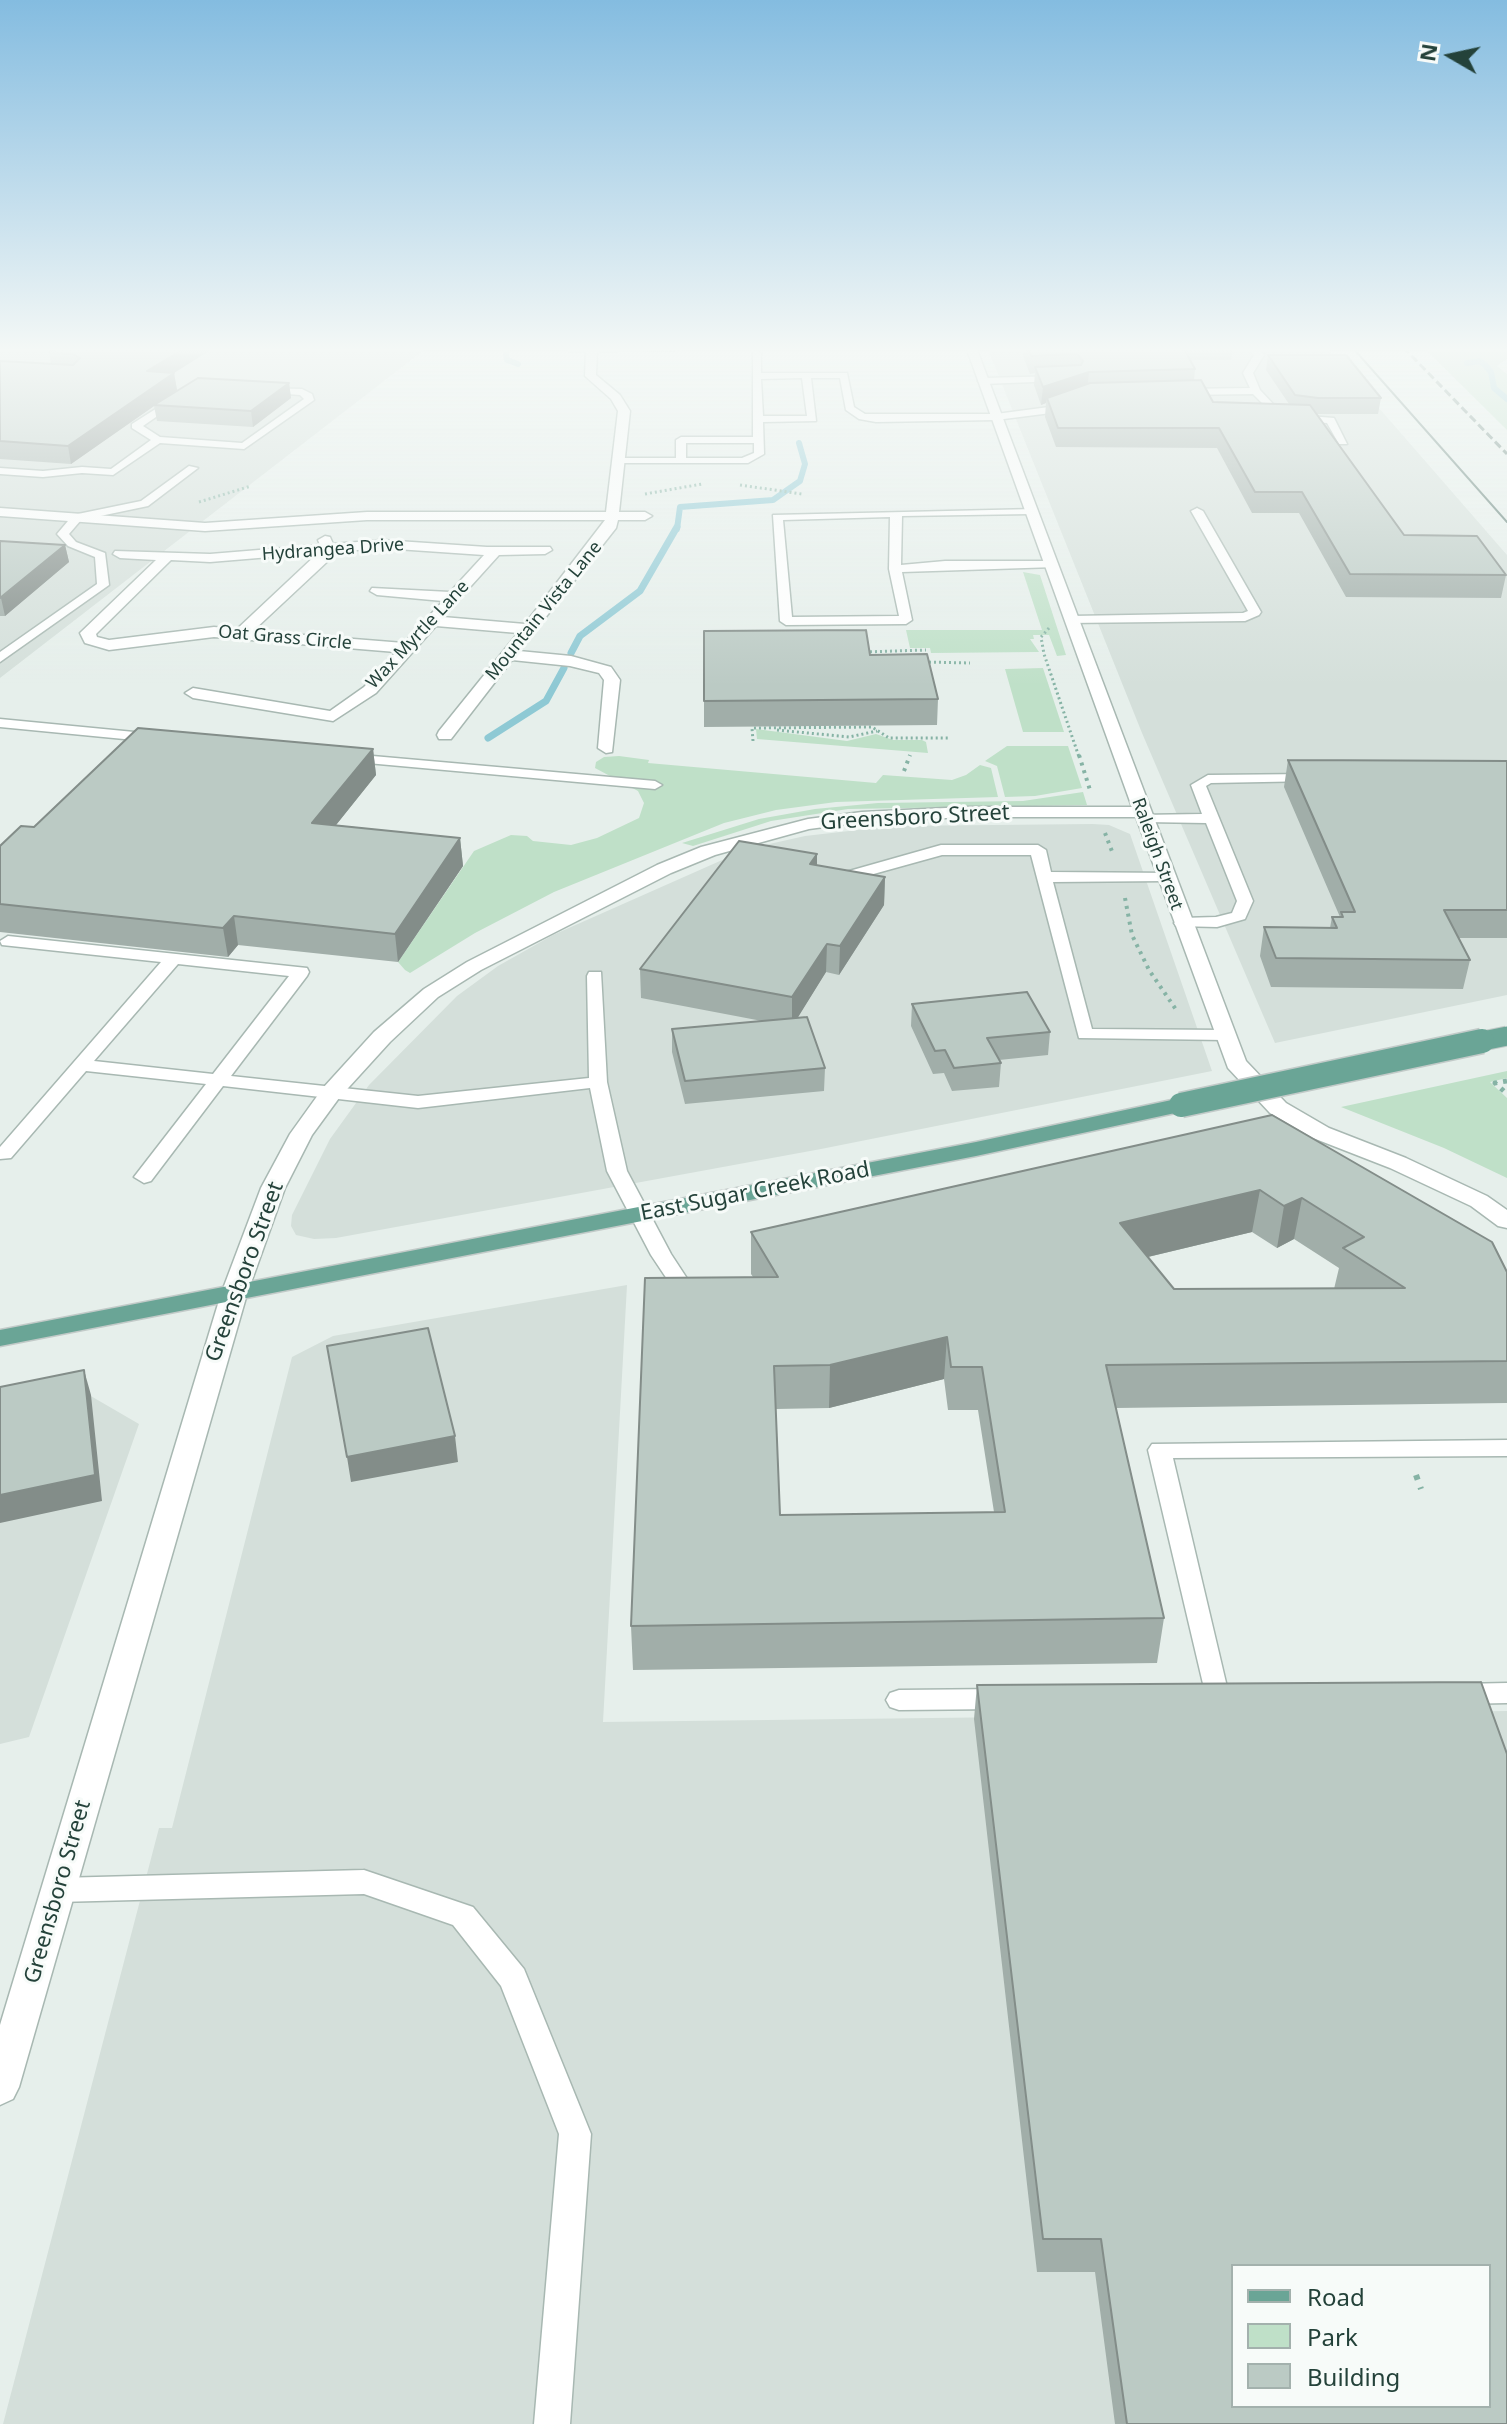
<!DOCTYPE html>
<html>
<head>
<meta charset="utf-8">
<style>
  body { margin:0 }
  #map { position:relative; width:1507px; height:2424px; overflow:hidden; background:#e6efeb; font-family:"Noto Sans",sans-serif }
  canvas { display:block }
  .legend { position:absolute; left:1231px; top:2264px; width:260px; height:144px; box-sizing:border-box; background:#f7fbf9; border:2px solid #a3b1ad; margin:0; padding:10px 14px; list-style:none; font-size:24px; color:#24423a }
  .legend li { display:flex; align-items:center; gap:16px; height:40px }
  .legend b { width:40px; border:2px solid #a3b1ad }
  .north { position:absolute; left:1411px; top:16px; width:80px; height:80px; -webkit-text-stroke:6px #f7fbf9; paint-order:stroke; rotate:279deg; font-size:22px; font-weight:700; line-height:32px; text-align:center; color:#24423a }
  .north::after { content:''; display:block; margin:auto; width:28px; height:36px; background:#24423a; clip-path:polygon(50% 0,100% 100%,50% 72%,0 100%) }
</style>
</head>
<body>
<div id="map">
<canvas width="1507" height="2424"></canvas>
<ul class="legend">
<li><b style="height:10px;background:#6aa596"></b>Road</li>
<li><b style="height:22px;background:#bfe0c8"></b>Park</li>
<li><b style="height:22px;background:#bbcac4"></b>Building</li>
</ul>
<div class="north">N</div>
</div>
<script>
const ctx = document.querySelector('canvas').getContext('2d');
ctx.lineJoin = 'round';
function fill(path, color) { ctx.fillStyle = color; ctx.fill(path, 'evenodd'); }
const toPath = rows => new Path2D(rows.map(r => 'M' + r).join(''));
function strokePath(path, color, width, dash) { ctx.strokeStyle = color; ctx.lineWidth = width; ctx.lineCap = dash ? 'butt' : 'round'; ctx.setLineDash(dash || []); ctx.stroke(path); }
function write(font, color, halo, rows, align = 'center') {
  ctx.font = font + ' "Noto Sans",sans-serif'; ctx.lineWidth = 6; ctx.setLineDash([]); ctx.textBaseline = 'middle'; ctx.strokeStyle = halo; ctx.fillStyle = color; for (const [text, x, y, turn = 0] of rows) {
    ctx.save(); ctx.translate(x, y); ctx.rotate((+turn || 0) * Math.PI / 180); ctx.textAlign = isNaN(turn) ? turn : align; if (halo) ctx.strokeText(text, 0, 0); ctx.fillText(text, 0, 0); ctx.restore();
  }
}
fill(toPath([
  [0,347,428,347,0,678],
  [987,347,1326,347,1507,555,1507,995,1275,1043,1142,733],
  [1093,824,1109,825,1130,834,1212,1071,821,1149,336,1238,314,1239,296,1235,291,1226,292,1215,330,1139,369,1085,457,996,498,966,553,935,720,861,756,847,805,836,893,826],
  [627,1285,603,1722,1507,1711,1507,2424,3,2424,159,1828,172,1828,292,1357,333,1336],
  [1233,2266,1489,2266,1489,2406,1233,2406],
  [77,1388,139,1424,29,1737,0,1744,0,1402]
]), '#d4dfda');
fill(toPath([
  [1423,347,1507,347,1507,359,1497,366,1507,374,1507,430],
  [1023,572,1040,575,1066,655,1057,656,1049,635,1033,635,1034,639,1030,639,1039,652,931,653,930,648,910,648,906,630,1042,630],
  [1043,668,1064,732,1023,732,1005,669],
  [756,729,847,741,876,734,893,740,922,740,926,742,928,753,757,739],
  [1007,746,1068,746,1082,788,1035,796,1005,797,997,766,985,761],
  [619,756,649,760,648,763,876,783,883,775,952,780,966,775,980,765,991,768,998,797,836,802,776,810,724,823,554,892,475,933,410,973,405,970,398,962,474,851,511,835,527,836,533,841,571,845,597,838,639,818,644,803,638,791,595,768,596,762,604,757],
  [1083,792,1087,805,848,809,771,821,693,846,682,843,759,819,815,809,878,803,1023,801],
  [1507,1071,1507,1078,1490,1082,1507,1098,1507,1178,1444,1148,1341,1107]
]), '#bfe0c8');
strokePath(toPath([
  [505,347,507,360,518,364],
  [1467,363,1480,361,1485,365,1491,372,1494,388,1507,399],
  [677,529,680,507,773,500,800,481,805,464,799,443]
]), '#8ec9d4', 6);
strokePath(toPath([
  [571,653,580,636,640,591,677,527],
  [488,738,546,701,564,668]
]), '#8ec9d4', 7);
const lane = toPath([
  [1247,347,1256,347,1264,355,1253,373,1260,390,1274,405,1296,415,1334,418,1347,444,1339,444,1327,423,1291,420,1268,409,1253,394,1183,395,1178,392,1183,389,1250,388,1243,373,1254,355,1247,347],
  [753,351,761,353,761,373,847,373,854,407,865,414,996,414,1049,407,1068,400,1073,403,1051,413,996,420,876,422,859,419,846,410,840,378,811,378,816,421,763,422,764,454,748,463,614,463,613,461,618,458,676,458,676,440,681,437,753,437,753,351],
  [802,378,807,416,763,416,761,379,802,378],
  [686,443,754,443,754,453,742,458,686,458,686,443],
  [1062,376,1059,381,983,384,978,381,983,378,1062,376],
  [262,388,302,389,312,394,314,400,244,449,160,443,113,475,82,473,43,477,0,474,0,468,43,471,82,467,111,469,151,440,132,428,132,424,176,396,179,401,143,426,160,437,242,443,304,399,300,395,262,392,262,388],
  [189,466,198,468,148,506,81,520,69,534,76,542,105,553,109,585,0,662,0,652,97,584,95,557,68,546,57,534,73,515,141,501,189,466],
  [1197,508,1203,511,1261,612,1259,615,1245,621,1068,623,1066,620,1072,616,1243,613,1248,611,1191,511,1197,508],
  [1035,509,1035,513,1031,514,902,516,901,565,945,561,1052,561,1056,563,1056,567,902,572,912,620,906,624,786,625,780,621,773,515,1035,509],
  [890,517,889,569,899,616,792,617,783,520,890,517],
  [0,719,155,734,162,738,155,742,0,727,0,719],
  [350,754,655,781,662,785,655,789,345,761,343,758,350,754],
  [1310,774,1317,778,1315,781,1211,783,1206,786,1253,901,1245,919,1217,927,1176,926,1174,923,1182,918,1216,917,1232,913,1237,901,1206,823,1145,822,1140,821,1140,815,1202,814,1191,785,1208,775,1310,774],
  [941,845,1038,845,1046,850,1051,872,1172,873,1174,876,1166,881,1053,882,1092,1029,1225,1030,1234,1035,1225,1040,1079,1038,1031,855,942,855,841,883,833,878,835,875,941,845],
  [8,936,307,968,309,972,307,976,231,1076,418,1096,589,1078,587,976,589,972,601,972,607,1082,627,1171,671,1254,688,1280,685,1285,671,1285,651,1255,607,1171,590,1088,418,1108,223,1086,151,1181,144,1183,134,1177,206,1084,86,1071,11,1158,0,1159,0,1147,161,962,2,945,0,941,8,936],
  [178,964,289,976,213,1074,94,1061,178,964],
  [1507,1440,1507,1456,1173,1458,1227,1687,1237,1690,1241,1697,1237,1704,1228,1707,1208,1705,1148,1450,1152,1444,1507,1440],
  [1507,1683,1507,1703,1460,1704,1451,1701,1447,1694,1451,1687,1460,1684,1507,1683],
  [1001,1689,1010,1692,1014,1699,1010,1706,1001,1709,899,1710,890,1707,886,1700,890,1693,899,1690,1001,1689],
  [364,1870,473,1907,524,1969,591,2134,570,2424,534,2424,559,2134,501,1986,453,1925,364,1894,58,1902,48,1899,44,1890,48,1881,58,1878,364,1870]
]);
const street = toPath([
  [565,347,688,347,683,350,597,351,596,375,620,395,630,411,619,512,645,512,652,516,645,520,618,520,616,528,519,651,571,656,611,667,620,680,612,752,606,753,598,748,604,680,599,673,570,666,512,660,451,739,439,739,437,735,439,731,518,633,436,626,376,693,333,721,193,698,185,693,193,688,330,711,364,687,396,652,214,637,109,650,85,643,80,633,156,560,120,558,113,554,115,551,210,554,320,545,318,540,325,536,330,537,333,544,382,540,487,547,550,547,552,550,545,554,499,555,443,617,525,624,605,520,367,520,205,531,0,516,0,508,205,523,367,512,606,512,618,411,611,399,585,376,586,351,569,351,565,347],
  [382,548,484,555,450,592,372,588,370,591,377,595,443,601,404,643,253,631,329,560,332,552,382,548],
  [318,553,237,629,214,627,109,640,97,637,96,634,171,560,210,562,318,553],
  [966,347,976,347,1246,1061,1286,1103,1329,1128,1406,1158,1487,1196,1507,1210,1507,1228,1498,1226,1471,1206,1390,1168,1313,1138,1270,1113,1228,1068,1136,817,967,817,862,822,809,829,715,855,671,873,481,970,438,997,390,1042,339,1098,312,1135,285,1188,247,1294,19,2087,13,2099,0,2105,0,2025,221,1294,261,1188,290,1134,323,1088,374,1032,424,989,467,962,657,865,701,847,808,819,862,812,967,807,1132,807,966,347]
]);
const primary = toPath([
  [1181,1098,1192,1105,1189,1110,976,1156,0,1346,0,1330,976,1142,1181,1098]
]);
strokePath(lane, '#a8b8b2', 3);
strokePath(street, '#a8b8b2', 3);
strokePath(primary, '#c2cac8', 3);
strokePath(toPath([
  [740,485,802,494],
  [645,494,702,484],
  [199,502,251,486],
  [1049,628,1041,637,1044,654,1079,757],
  [865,652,926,650],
  [924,662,970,663],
  [777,730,849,737,877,731],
  [753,741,752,728,872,727,889,738,948,738]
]), '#86b3a5', 3, [2, 3]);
strokePath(toPath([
  [1079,755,1090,790],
  [904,771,910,755],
  [1105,833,1113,854],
  [1125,898,1132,935,1149,970,1177,1011]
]), '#86b3a5', 4, [3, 5]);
strokePath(toPath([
  [1507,1081,1495,1083,1507,1094]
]), '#86b3a5', 5, [4, 6]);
strokePath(toPath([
  [1416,1475,1421,1489]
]), '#86b3a5', 6, [5, 8]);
fill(lane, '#fff');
fill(street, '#fff');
fill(primary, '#6aa596');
strokePath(toPath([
  [1352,347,1507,522]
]), '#5f7d75', 2);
strokePath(toPath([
  [1403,347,1507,454]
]), '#5f7d75', 3, [8, 4]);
const primaryBridgeFar1 = toPath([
  [1473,1043,1507,1036]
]);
const primaryBridge = toPath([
  [1181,1105,1482,1041]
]);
strokePath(primaryBridgeFar1, '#c2cac8', 21, []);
strokePath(primaryBridge, '#c2cac8', 27, []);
strokePath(primaryBridgeFar1, '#6aa596', 19);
strokePath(primaryBridge, '#6aa596', 24);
fill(toPath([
  [58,347,215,347,174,373,177,390,160,402,289,383,291,398,253,427,157,421,154,406,71,464,0,459,0,361,51,364,49,352],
  [1024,347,1233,347,1231,360,1190,360,1195,369,1194,380,1213,402,1289,404,1266,370,1268,355,1381,398,1378,414,1316,414,1404,535,1506,575,1501,598,1346,597,1299,513,1252,513,1217,448,1056,447,1045,417,1046,403,1041,405,1034,385,1035,373,1030,374,1023,356],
  [0,541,65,545,69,562,5,616,0,616],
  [704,631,870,655,938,699,937,725,704,727],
  [373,749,376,775,336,825,460,838,463,866,398,962,238,945,228,957,0,932,0,846],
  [1288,760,1507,761,1507,938,1459,938,1470,960,1463,989,1271,987,1260,956,1264,927,1330,928,1332,917,1340,917,1284,787],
  [817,865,885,877,884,905,839,975,826,972,797,1018,825,1068,824,1091,685,1104,672,1052,672,1029,762,1021,641,998,640,969],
  [912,1004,1050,1032,1048,1055,999,1060,1001,1063,999,1087,952,1091,944,1073,933,1074,911,1026],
  [1272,1115,1507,1272,1507,1403,1116,1408,1164,1618,1157,1663,633,1670,631,1626,753,1277,751,1274,751,1232],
  [1252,1232,1277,1248,1294,1239,1339,1268,1334,1289,1174,1289,1148,1257],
  [944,1379,948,1410,978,1410,994,1512,780,1515,776,1409,829,1408],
  [977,1685,1507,2424,1115,2424,1095,2272,1037,2272,974,1719]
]), '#a1aea9');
fill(toPath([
  [187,347,215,347,150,388,147,371],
  [1089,372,1087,390,1047,398,1046,403,1041,405,1043,387],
  [174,373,177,390,71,464,68,446],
  [289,383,291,398,253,427,251,411],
  [65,545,69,562,5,616,1,598],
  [373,749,376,775,316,850,312,823],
  [460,838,463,866,398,962,395,934],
  [817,854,817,882,810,864],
  [885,877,884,905,839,975,840,946],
  [234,916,238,945,228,957,223,928],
  [827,944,826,972,792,1027,792,997],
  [1260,1190,1252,1232,1114,1265,1120,1223],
  [1302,1198,1294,1239,1277,1248,1284,1206],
  [947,1337,944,1379,829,1408,830,1365],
  [84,1370,91,1395,102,1501,0,1523,0,1495],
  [455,1436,458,1462,351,1482,347,1457]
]), '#838d89');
const building = toPath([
  [58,347,187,347,147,371,174,373,68,446,0,441,0,361,73,365,80,358,73,354,49,352,58,347],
  [1028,347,1183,347,1195,369,1089,372,1043,387,1035,367,1081,365,1083,361,1077,354,1031,356,1028,347],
  [1268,355,1346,355,1381,398,1318,398,1295,395,1268,355],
  [198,378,289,383,251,411,154,405,198,378],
  [1201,380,1213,402,1310,405,1404,535,1477,536,1506,575,1350,574,1302,492,1255,492,1219,428,1058,428,1047,398,1090,383,1201,380],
  [0,541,65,545,0,598,0,541],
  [866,630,870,655,927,654,938,699,704,701,704,631,866,630],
  [138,728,373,749,312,823,460,838,395,934,234,916,223,928,0,904,0,846,21,826,34,827,138,728],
  [1288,760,1507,761,1507,910,1444,910,1470,960,1276,958,1264,927,1337,928,1332,917,1343,917,1341,912,1355,912,1288,760],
  [739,841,817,854,810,864,885,877,840,946,827,944,792,997,640,969,739,841],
  [1027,992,1050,1032,987,1038,1001,1063,954,1068,945,1050,935,1051,912,1004,1027,992],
  [807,1017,825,1068,685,1081,672,1029,807,1017],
  [1272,1115,1492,1242,1507,1272,1507,1361,1106,1365,1164,1618,631,1626,645,1278,778,1277,751,1232,1272,1115],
  [1260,1190,1284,1206,1302,1198,1364,1237,1343,1248,1405,1288,1174,1289,1120,1223,1260,1190],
  [947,1337,951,1367,982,1367,1005,1512,780,1515,774,1366,830,1365,947,1337],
  [428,1328,455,1436,347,1457,327,1346,428,1328],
  [84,1370,95,1475,0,1495,0,1387,84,1370],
  [1481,1682,1507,1754,1507,2424,1127,2424,1101,2239,1043,2239,977,1685,1481,1682],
  [1233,2266,1489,2266,1489,2406,1233,2406,1233,2266]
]);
fill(building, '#bbcac4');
strokePath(building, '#838d89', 2);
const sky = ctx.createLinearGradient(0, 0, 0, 686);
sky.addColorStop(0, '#84bce0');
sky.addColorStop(0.51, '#f4f8f6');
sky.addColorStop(1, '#f4f8f600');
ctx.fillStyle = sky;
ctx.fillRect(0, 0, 1507, 686);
write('18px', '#24423a', '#f7fbf9', [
  ["Hydrangea Drive",333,550,-4],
  ["Mountain Vista Lane",544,611,-51],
  ["Wax Myrtle Lane",418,635,-47],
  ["Oat Grass Circle",285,638,5],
  ["Raleigh Street",1157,854,70]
]);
write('22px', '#24423a', '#f7fbf9', [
  ["Greensboro Street",915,818,-3],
  ["East Sugar Creek Road",755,1192,-11],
  ["Greensboro Street",245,1272,-70],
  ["Greensboro Street",58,1892,-74]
]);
</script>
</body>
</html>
